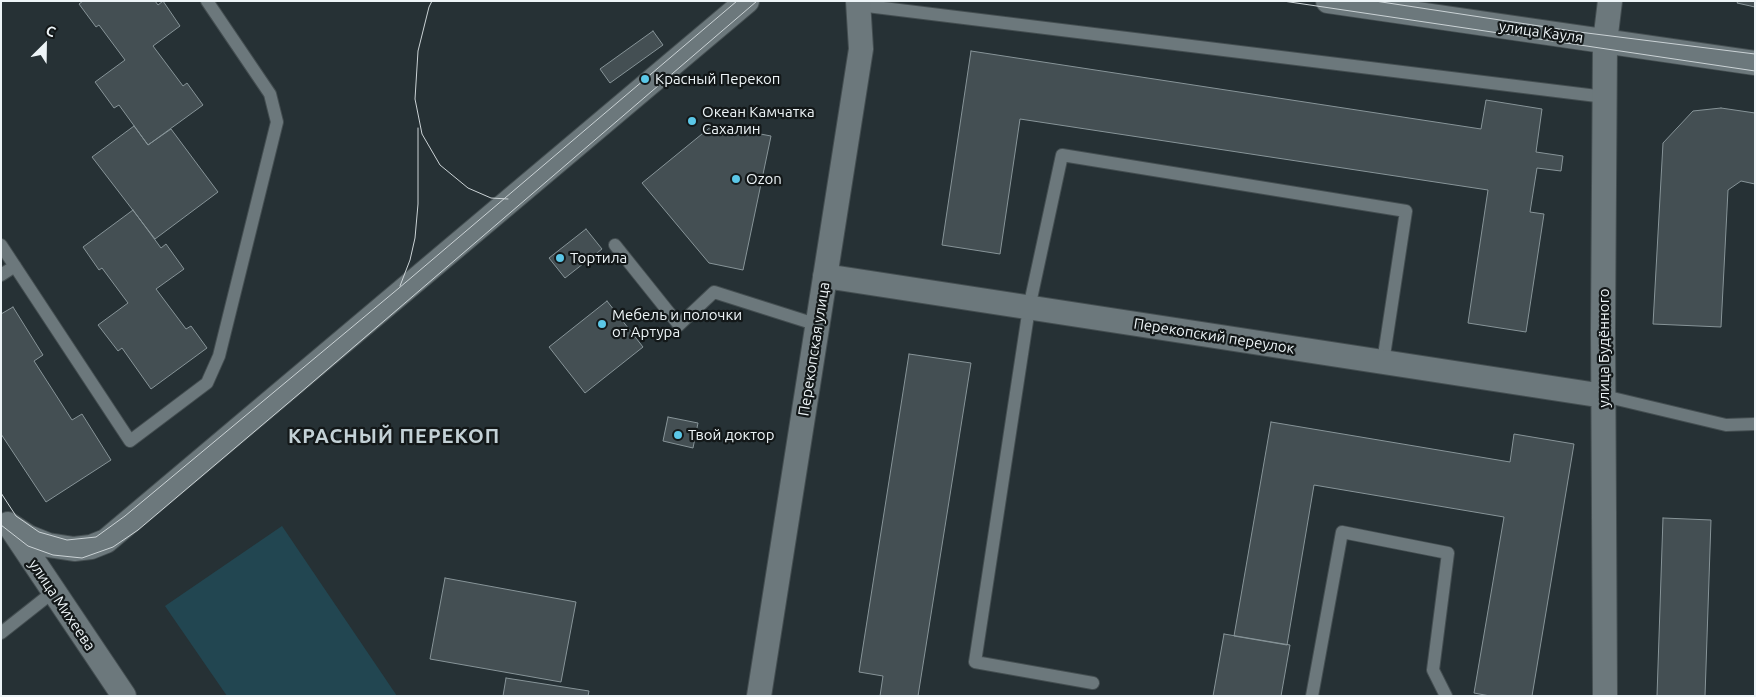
<!DOCTYPE html>
<html>
<head>
<meta charset="utf-8">
<style>
  body { margin:0 }
  #map { position:relative; width:1756px; height:697px; overflow:hidden; background:#263135; font-family:Ubuntu,sans-serif }
  canvas { display:block }
  .frame { position:absolute; inset:0; border:2px solid #edf4f7; pointer-events:none }
  .north { position:absolute; left:20px; top:20px; width:50px; height:50px; -webkit-text-stroke:4px #131819; paint-order:stroke; rotate:23deg; font-size:14px; font-weight:700; line-height:20px; text-align:center; color:#edf4f7 }
  .north::after { content:''; display:block; margin:auto; width:18px; height:22px; background:#edf4f7; clip-path:polygon(50% 0,100% 100%,50% 72%,0 100%) }
</style>
</head>
<body>
<div id="map">
<canvas width="1756" height="697"></canvas>
<div class="frame"></div>
<div class="north">С</div>
</div>
<script>
const ctx = document.querySelector('canvas').getContext('2d');
ctx.lineJoin = 'round';
function fill(path, color) { ctx.fillStyle = color; ctx.fill(path, 'evenodd'); }
const toPath = rows => new Path2D(rows.map(r => 'M' + r).join(''));
function strokePath(path, color, width, dash) { ctx.strokeStyle = color; ctx.lineWidth = width; ctx.lineCap = dash ? 'butt' : 'round'; ctx.setLineDash(dash || []); ctx.stroke(path); }
function write(font, color, halo, rows, align = 'center') {
  ctx.font = font + ' Ubuntu,sans-serif'; ctx.lineWidth = 4.5; ctx.setLineDash([]); ctx.textBaseline = 'middle'; ctx.strokeStyle = halo; ctx.fillStyle = color; for (const [text, x, y, turn = 0] of rows) {
    ctx.save(); ctx.translate(x, y); ctx.rotate((+turn || 0) * Math.PI / 180); ctx.textAlign = isNaN(turn) ? turn : align; if (halo) ctx.strokeText(text, 0, 0); ctx.fillText(text, 0, 0); ctx.restore();
  }
}
fill(toPath([
  [282,526,397,696,227,696,165,606]
]), '#224651');
const building = toPath([
  [83,1,155,1,158,5,163,1,180,26,153,46,183,86,187,83,203,105,148,145,119,105,114,108,95,82,125,60,99,25,96,27,79,4,83,1],
  [1738,1,1755,1,1755,7,1737,3,1738,1],
  [653,31,663,45,610,83,600,69,653,31],
  [971,51,1481,129,1486,100,1542,109,1536,152,1563,156,1561,171,1537,168,1530,212,1544,214,1526,332,1468,323,1488,190,1020,119,1000,254,942,245,971,51],
  [1721,108,1755,113,1755,184,1741,181,1728,190,1721,327,1653,324,1663,143,1693,111,1721,108],
  [713,125,771,136,743,270,709,263,642,183,713,125],
  [134,126,148,145,171,129,218,192,155,239,92,157,134,126],
  [133,210,161,248,166,244,184,269,156,289,186,329,191,326,207,348,151,389,122,348,118,351,98,325,128,303,102,268,99,270,83,247,133,210],
  [586,229,602,249,565,278,549,258,586,229],
  [607,301,643,347,585,393,549,347,607,301],
  [13,307,43,355,34,361,72,420,82,414,111,460,46,502,1,434,1,314,13,307],
  [909,354,971,363,918,696,880,696,883,676,859,672,909,354],
  [668,417,698,423,693,448,663,441,668,417],
  [1271,422,1510,462,1514,434,1574,444,1532,696,1490,696,1474,693,1504,517,1314,485,1287,645,1234,636,1271,422],
  [1663,518,1711,520,1705,696,1657,696,1663,518],
  [445,578,576,602,561,682,430,659,445,578],
  [1224,634,1290,645,1281,696,1213,696,1224,634],
  [506,678,589,691,588,696,503,696,506,678]
]);
fill(building, '#444f53');
strokePath(building, '#879498', 1);
const lane = toPath([
  [859,5,1605,97],
  [1,245,130,441,207,383,219,356,277,122,270,94,207,1],
  [615,245,679,325,714,292,818,325],
  [1,275,15,266],
  [1604,396,1726,425,1755,424],
  [1,633,53,592],
  [1093,683,975,662,1029,308,1062,155,1406,211,1383,362],
  [1312,696,1342,532,1448,553,1433,670,1446,696]
]);
const street = toPath([
  [1328,1,1755,63],
  [825,276,1604,396],
  [8,524,28,537,48,545,74,549,91,547,106,541,747,1],
  [12,529,124,696],
  [759,696,861,49,858,1],
  [1605,696,1603,330,1605,42,1610,1]
]);
strokePath(lane, '#444e51', 14);
strokePath(street, '#444e51', 26);
strokePath(lane, '#6c787c', 12);
strokePath(street, '#6c787c', 24);
strokePath(toPath([
  [432,1,429,7,418,51,415,99,422,134,440,165,468,188,491,198,508,199],
  [1283,1,1755,71],
  [1375,1,1579,32,1755,54],
  [400,286,410,260,415,238,418,204,418,128],
  [1,493,16,516,39,532,67,540,96,537,125,516,399,288,737,1],
  [1,525,28,546,53,555,82,558,113,547,138,530,300,393,757,1]
]), '#cbd3d6', 1);
for (const [x, y, r, color] of [
  [645,79,5,"#5bc7e7"],
  [692,121,5,"#5bc7e7"],
  [736,179,5,"#5bc7e7"],
  [560,258,5,"#5bc7e7"],
  [602,324,5,"#5bc7e7"],
  [678,435,5,"#5bc7e7"]
]) { const dot = new Path2D(); dot.arc(x, y, r, 0, 2 * Math.PI); ctx.fillStyle = color; ctx.fill(dot); strokePath(dot, '#131819', 2); }
write('15px', '#edf4f7', '#131819', [
  ["улица Кауля",1541,32,8],
  ["Перекопский переулок",1214,336,9],
  ["улица Будённого",1604,348,-90],
  ["Перекопская улица",814,349,-81],
  ["улица Михеева",62,605,56]
]);
write('15px', '#edf4f7', '#131819', [
  ["Красный Перекоп",655,79],
  ["Океан Камчатка",702,112],
  ["Сахалин",702,129],
  ["Ozon",746,179],
  ["Тортила",570,258],
  ["Мебель и полочки",612,315],
  ["от Артура",612,332],
  ["Твой доктор",688,435]
], 'left');
ctx.letterSpacing = '1px';
write('bold 20px', '#c3d1d6', '#131819', [
  ["КРАСНЫЙ ПЕРЕКОП",394,436]
]);
ctx.letterSpacing = '0px';
</script>
</body>
</html>
